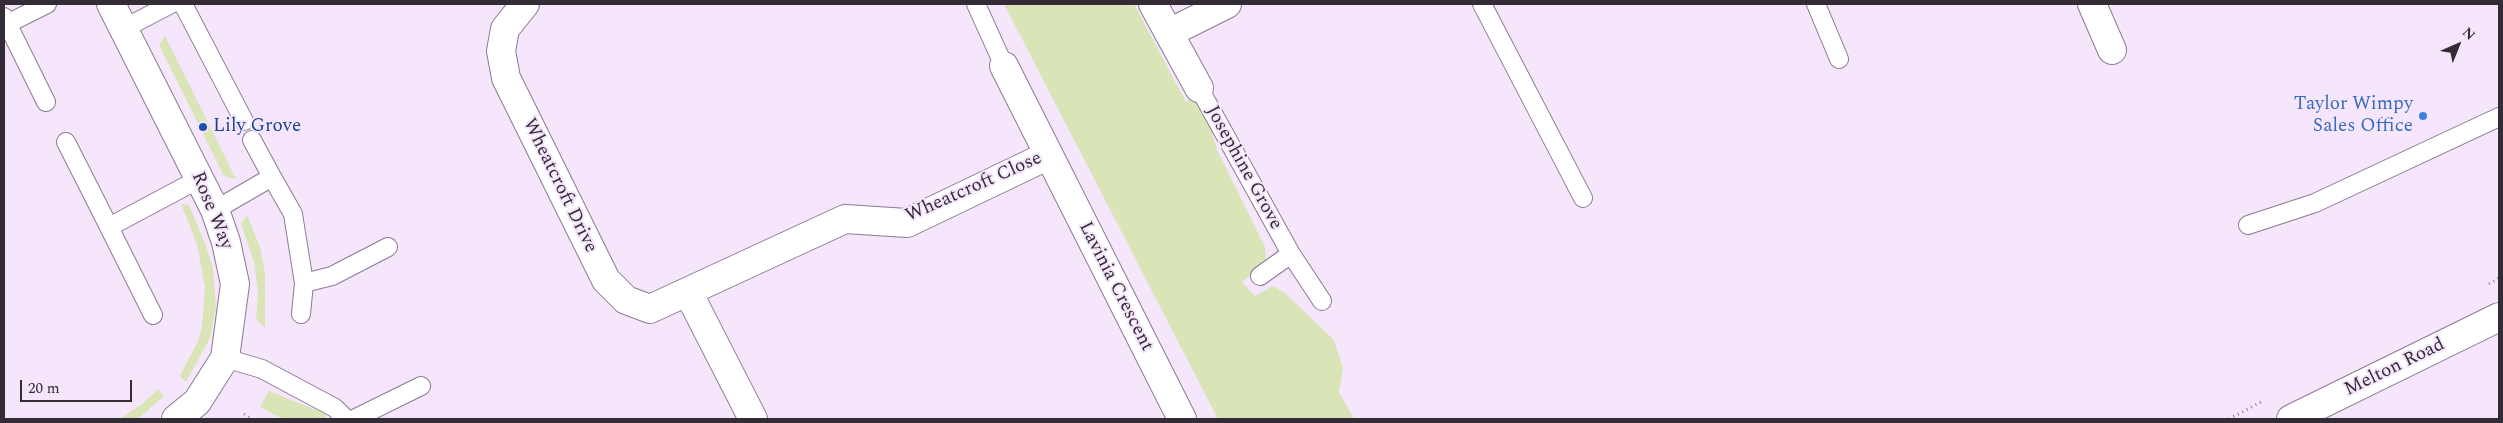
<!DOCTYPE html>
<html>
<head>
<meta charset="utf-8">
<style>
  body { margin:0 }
  #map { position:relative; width:2503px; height:423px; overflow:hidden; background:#f5e6fc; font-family:Spectral,serif }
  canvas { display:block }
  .frame { position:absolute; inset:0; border:5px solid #332c36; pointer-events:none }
  .north { position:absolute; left:2433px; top:20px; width:50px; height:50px; -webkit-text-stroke:4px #f5e6fc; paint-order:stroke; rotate:44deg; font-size:14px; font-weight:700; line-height:20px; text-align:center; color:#332c36 }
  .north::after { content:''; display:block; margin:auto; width:18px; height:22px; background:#332c36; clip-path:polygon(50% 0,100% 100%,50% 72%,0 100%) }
  .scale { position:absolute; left:20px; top:380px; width:112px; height:22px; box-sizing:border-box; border:2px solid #332c36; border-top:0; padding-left:6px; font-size:15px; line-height:18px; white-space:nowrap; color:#332c36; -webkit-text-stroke:4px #f5e6fc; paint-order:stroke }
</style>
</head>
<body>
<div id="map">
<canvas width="2503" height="423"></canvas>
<div class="frame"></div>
<div class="north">N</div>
<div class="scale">20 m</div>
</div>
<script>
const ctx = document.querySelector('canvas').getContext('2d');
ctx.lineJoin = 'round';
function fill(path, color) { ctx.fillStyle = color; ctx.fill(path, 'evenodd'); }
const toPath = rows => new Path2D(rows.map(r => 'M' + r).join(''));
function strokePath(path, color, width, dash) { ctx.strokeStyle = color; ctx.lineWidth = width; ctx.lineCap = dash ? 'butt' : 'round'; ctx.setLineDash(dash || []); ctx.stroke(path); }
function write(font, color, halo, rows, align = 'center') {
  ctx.font = font + ' Spectral,serif'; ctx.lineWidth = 4; ctx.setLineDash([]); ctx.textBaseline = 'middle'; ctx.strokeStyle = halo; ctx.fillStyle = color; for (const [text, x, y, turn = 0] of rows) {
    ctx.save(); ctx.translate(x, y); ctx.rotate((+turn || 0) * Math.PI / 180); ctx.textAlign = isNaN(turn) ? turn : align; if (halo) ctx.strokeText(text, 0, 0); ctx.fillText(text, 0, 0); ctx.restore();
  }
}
fill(toPath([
  [1004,4,1134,4,1186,102,1196,98,1211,129,1217,150,1265,247,1266,258,1263,266,1242,282,1255,296,1273,286,1285,293,1334,340,1343,368,1339,392,1354,419,1218,419],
  [165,36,236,179,224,176,159,45],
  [181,204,189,205,206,246,213,269,216,308,210,338,186,382,180,376,198,341,202,327,205,288,197,244],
  [247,215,260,247,265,274,265,327,256,320,258,293,254,262,241,224],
  [158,389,164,396,138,419,119,419,141,405],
  [269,391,324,413,328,419,283,419,260,407]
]), '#d9e4b7');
const lane = toPath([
  [183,4,244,121],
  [976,4,1004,66],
  [1482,4,1583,198],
  [1816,4,1839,59],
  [4,17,46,102],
  [7,24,47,4],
  [123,29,171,4],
  [1199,88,1291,254,1322,301],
  [66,142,109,227,199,179],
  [272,177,293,214,304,283,301,314],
  [215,210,272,177,252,140],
  [2248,225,2315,203,2499,117],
  [109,227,153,315],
  [1260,276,1291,254],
  [304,283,332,276,388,247],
  [225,358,262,369,335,408,346,419],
  [354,419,421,386]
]);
const street = toPath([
  [111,4,215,210,226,242,235,284,225,358,197,402,176,419],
  [525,4,505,29,501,51,506,78,606,280,626,300,650,309,845,219,907,223,1049,155],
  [1153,4,1199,88],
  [2092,4,2112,50],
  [1169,33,1227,4],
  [1004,66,1182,419],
  [688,292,753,419]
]);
const primary = toPath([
  [2291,419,2499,317]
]);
strokePath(lane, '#8b7a92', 20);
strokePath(street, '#8b7a92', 30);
strokePath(primary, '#8b7a92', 30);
strokePath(toPath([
  [2489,284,2499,278],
  [244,414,252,419],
  [2229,419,2261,402]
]), '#8d8292', 3, [1, 4]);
strokePath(lane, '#fff', 18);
strokePath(street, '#fff', 28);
strokePath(primary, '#fff', 28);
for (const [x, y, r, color] of [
  [2423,116,5,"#3f7fe0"],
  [203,127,5,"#1a4fb4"]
]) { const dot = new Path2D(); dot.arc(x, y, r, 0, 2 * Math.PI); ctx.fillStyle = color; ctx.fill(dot); strokePath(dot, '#f5e6fc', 2); }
write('19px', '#366cbe', '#f5e6fc', [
  ["Taylor Wimpy",2413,105],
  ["Sales Office",2413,127]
], 'right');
write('19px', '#164399', '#f5e6fc', [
  ["Lily Grove",213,127]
], 'left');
write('19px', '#332c36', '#f5e6fc', [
  ["Josephine Grove",1243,168,61],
  ["Wheatcroft Drive",559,186,64],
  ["Wheatcroft Close",974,188,-24],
  ["Rose Way",211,211,68],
  ["Lavinia Crescent",1115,287,63],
  ["Melton Road",2395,368,-26]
]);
</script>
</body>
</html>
